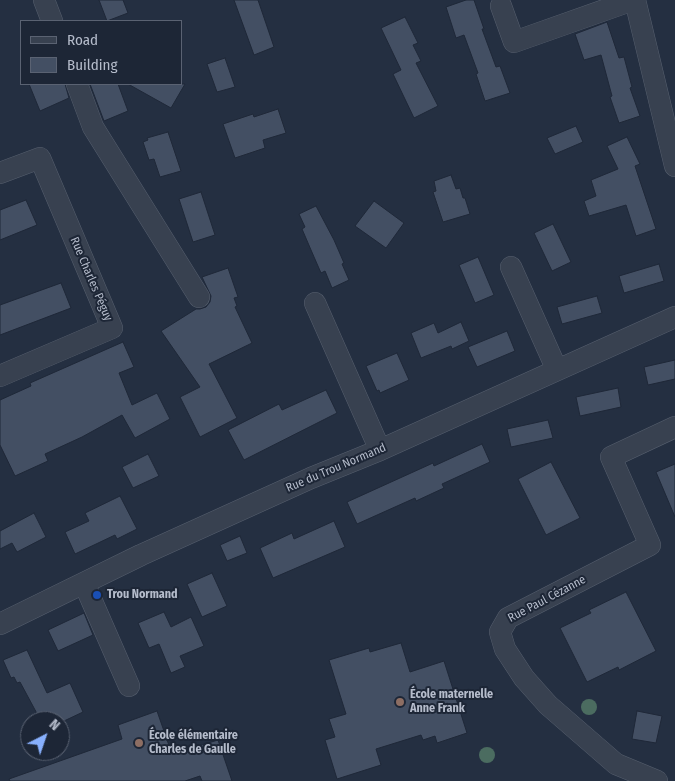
<!DOCTYPE html>
<html>
<head>
<meta charset="utf-8">
<style>
  body { margin:0 }
  #map { position:relative; width:675px; height:781px; overflow:hidden; background:#242f41; font-family:"Fira Sans Condensed",sans-serif }
  canvas { display:block }
  .legend { position:absolute; left:20px; top:20px; width:162px; height:65px; box-sizing:border-box; background:#1d2636; border:1px solid #5a6272; margin:0; padding:6px 9px; list-style:none; font-size:15px; color:#b5bccb }
  .legend li { display:flex; align-items:center; gap:10px; height:25px }
  .legend b { width:25px; border:1px solid #5a6272 }
  .north { position:absolute; left:20px; top:711px; width:50px; height:50px; box-sizing:border-box; background:#1d2636; border:1px solid #5a6272; border-radius:50%; rotate:41deg; font-size:14px; font-weight:700; line-height:20px; text-align:center; color:#b5bccb }
  .north::after { content:''; display:block; margin:auto; width:18px; height:22px; background:#88b0fd; clip-path:polygon(50% 0,100% 100%,50% 72%,0 100%) }
</style>
</head>
<body>
<div id="map">
<canvas width="675" height="781"></canvas>
<ul class="legend">
<li><b style="height:6px;background:#384150"></b>Road</li>
<li><b style="height:14px;background:#434f63"></b>Building</li>
</ul>
<div class="north">N</div>
</div>
<script>
const ctx = document.querySelector('canvas').getContext('2d');
ctx.lineJoin = 'round';
function fill(path, color) { ctx.fillStyle = color; ctx.fill(path, 'evenodd'); }
const toPath = rows => new Path2D(rows.map(r => 'M' + r).join(''));
function strokePath(path, color, width, dash) { ctx.strokeStyle = color; ctx.lineWidth = width; ctx.lineCap = dash ? 'butt' : 'round'; ctx.setLineDash(dash || []); ctx.stroke(path); }
function write(font, color, halo, rows, align = 'center') {
  ctx.font = font + ' "Fira Sans Condensed",sans-serif'; ctx.lineWidth = 4; ctx.setLineDash([]); ctx.textBaseline = 'middle'; ctx.strokeStyle = halo; ctx.fillStyle = color; for (const [text, x, y, turn = 0] of rows) {
    ctx.save(); ctx.translate(x, y); ctx.rotate((+turn || 0) * Math.PI / 180); ctx.textAlign = isNaN(turn) ? turn : align; if (halo) ctx.strokeText(text, 0, 0); ctx.fillText(text, 0, 0); ctx.restore();
  }
}
const building = toPath([
  [99,0,123,0,128,13,107,21,99,0],
  [234,0,258,0,274,47,254,55,234,0],
  [466,0,474,0,484,29,482,29,496,67,500,66,510,93,485,101,476,74,478,73,464,35,456,38,446,7,466,0],
  [405,17,418,43,413,45,421,61,416,63,438,106,414,118,393,74,401,70,381,28,405,17],
  [607,22,619,58,624,57,632,87,630,88,640,116,619,123,610,97,612,96,601,55,584,60,575,34,607,22],
  [225,58,235,87,217,92,207,64,225,58],
  [29,84,65,84,69,98,40,111,29,84],
  [90,84,118,84,128,111,104,121,90,84],
  [128,84,185,84,171,108,128,84],
  [278,109,286,133,263,140,265,148,235,158,223,124,253,114,254,117,278,109],
  [576,126,583,142,555,154,547,138,576,126],
  [168,132,181,171,160,177,154,159,149,160,143,142,148,140,147,138,168,132],
  [627,137,640,164,635,166,656,229,636,236,626,205,589,216,584,201,596,196,591,180,618,169,607,146,627,137],
  [451,175,456,189,460,188,463,198,465,198,470,214,443,222,433,192,436,191,434,181,451,175],
  [201,192,215,235,193,242,179,199,201,192],
  [26,200,37,225,0,240,0,210,26,200],
  [374,201,404,223,386,248,355,226,374,201],
  [316,206,334,240,344,263,342,264,349,280,332,288,325,271,321,273,311,250,302,229,305,227,299,214,316,206],
  [553,224,571,262,552,271,534,233,553,224],
  [478,257,494,295,475,303,459,265,478,257],
  [659,264,664,281,624,293,619,276,659,264],
  [228,268,238,297,234,298,237,306,235,307,252,343,209,364,237,418,200,437,180,397,200,387,161,331,196,309,200,309,206,307,210,302,211,296,202,277,228,268],
  [61,283,71,308,0,335,0,305,61,283],
  [597,296,602,313,562,324,557,307,597,296],
  [461,322,469,341,452,349,451,346,421,358,411,333,434,323,438,333,461,322],
  [507,331,515,351,477,367,468,347,507,331],
  [123,342,134,367,119,373,132,405,157,393,170,419,135,438,122,415,82,437,45,454,48,461,15,476,0,445,0,400,31,386,30,383,123,342],
  [397,353,409,380,380,393,379,390,377,391,366,366,397,353],
  [675,360,675,379,648,385,644,367,675,360],
  [618,388,621,407,580,416,576,397,618,388],
  [326,390,337,413,244,460,228,430,279,404,282,410,326,390],
  [548,420,553,438,511,447,507,429,548,420],
  [482,444,490,462,442,484,444,488,416,501,415,498,357,524,347,502,433,463,434,466,482,444],
  [148,454,159,476,133,488,122,467,148,454],
  [551,462,580,518,546,535,518,479,551,462],
  [675,464,675,517,656,472,675,464],
  [120,496,137,529,117,539,115,535,75,554,65,532,89,521,85,513,120,496],
  [34,513,46,537,17,552,12,543,0,549,0,531,34,513],
  [334,521,345,547,273,578,260,548,292,533,294,539,334,521],
  [240,536,247,553,227,561,220,545,240,536],
  [212,573,227,606,202,617,187,584,212,573],
  [626,592,656,651,619,670,618,667,587,682,560,628,591,613,589,610,626,592],
  [164,612,171,627,191,617,204,646,180,656,185,667,171,673,159,644,149,648,138,623,164,612],
  [84,613,93,635,58,651,48,630,84,613],
  [401,643,410,672,444,661,467,733,437,743,435,736,423,740,421,735,376,749,381,765,337,779,325,740,335,737,329,719,346,714,329,660,369,648,370,652,401,643],
  [27,650,47,693,70,683,83,712,64,721,41,721,20,682,17,683,14,677,11,678,3,660,27,650],
  [157,711,172,754,218,740,232,781,202,781,200,776,185,781,10,781,9,779,122,739,118,725,157,711],
  [637,711,662,716,656,743,632,739,637,711]
]);
fill(building, '#434f63');
strokePath(building, '#1f2838', 1);
const minor = toPath([
  [44,0,52,21],
  [635,0,675,166],
  [501,6,514,42,633,0],
  [77,84,93,127,199,297],
  [0,173,40,158,112,328,0,376],
  [511,267,557,370],
  [315,303,380,450],
  [84,583,129,686],
  [0,624,141,555,311,478,380,450,675,317],
  [657,781,616,764,548,705,524,678,505,649,500,632,508,618,650,545,611,457,675,427]
]);
strokePath(minor, '#565f6e', 22);
strokePath(minor, '#384150', 21);
ctx.fillStyle = '#4b6c60';
for (const [x, y] of [
  [589,707],
  [487,755]
]) { ctx.beginPath(); ctx.arc(x, y, 8, 0, 2 * Math.PI); ctx.fill(); }
for (const [x, y, r, color] of [
  [97,595,5,"#1a4fb4"],
  [400,702,5,"#8d6e63"],
  [139,743,5,"#8d6e63"]
]) { const dot = new Path2D(); dot.arc(x, y, r, 0, 2 * Math.PI); ctx.fillStyle = color; ctx.fill(dot); strokePath(dot, '#1d2636', 2); }
write('12px', '#b5bccb', '#1d2636', [
  ["Rue Charles Péguy",91,279,67],
  ["Rue du Trou Normand",336,468,-23],
  ["Rue Paul Cézanne",547,599,-28]
]);
write('bold 12px', '#b5bccb', '#1d2636', [
  ["Trou Normand",107,595],
  ["École maternelle",410,695],
  ["Anne Frank",410,709],
  ["École élémentaire",149,736],
  ["Charles de Gaulle",149,750]
], 'left');
</script>
</body>
</html>
